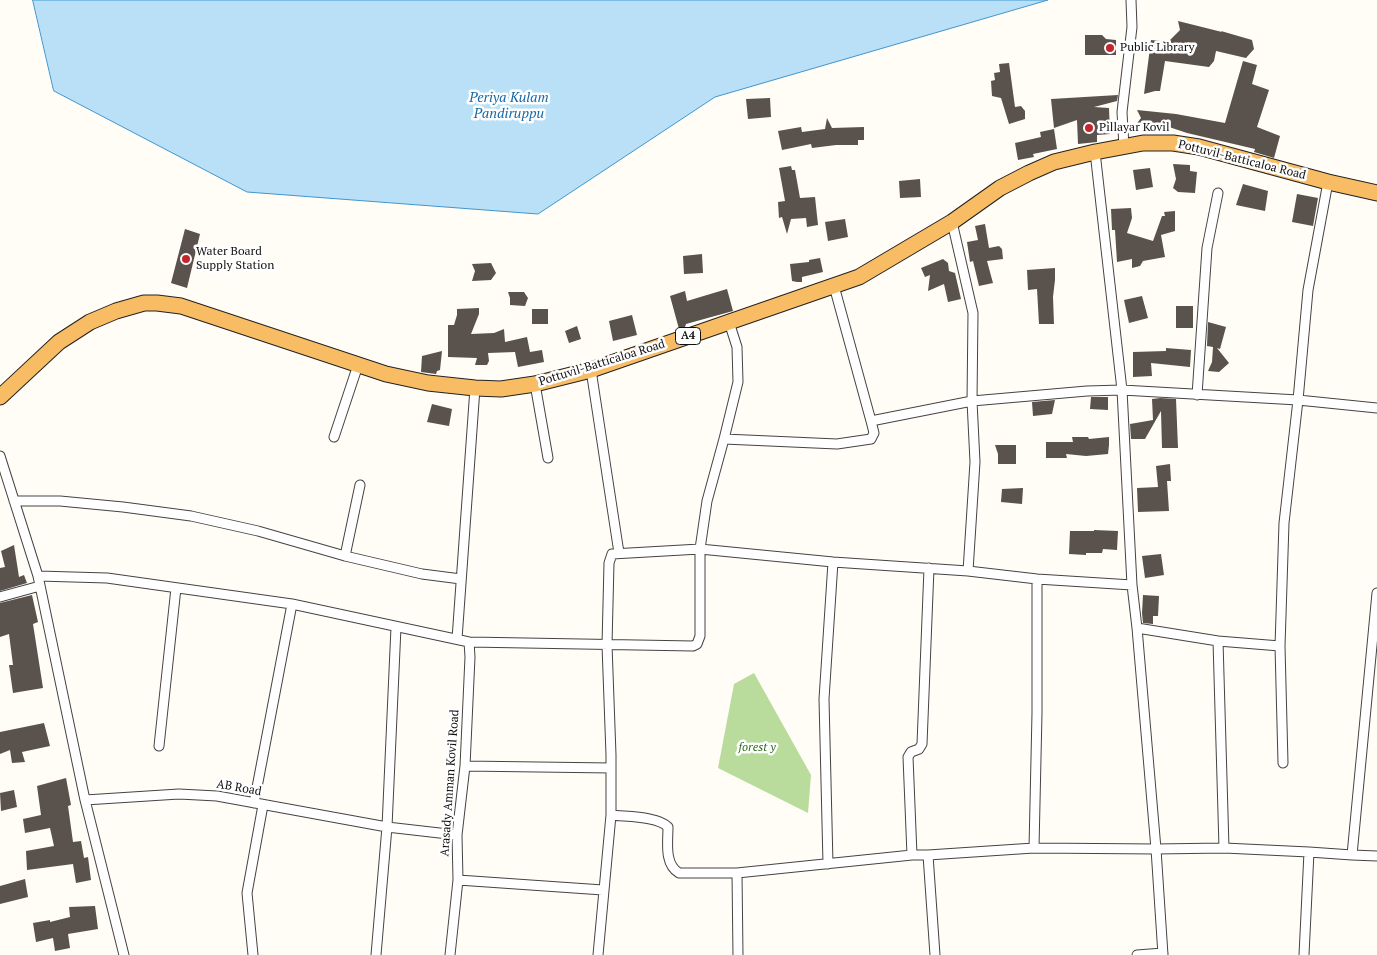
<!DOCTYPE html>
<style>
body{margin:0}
canvas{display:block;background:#fffdf5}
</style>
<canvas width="1377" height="955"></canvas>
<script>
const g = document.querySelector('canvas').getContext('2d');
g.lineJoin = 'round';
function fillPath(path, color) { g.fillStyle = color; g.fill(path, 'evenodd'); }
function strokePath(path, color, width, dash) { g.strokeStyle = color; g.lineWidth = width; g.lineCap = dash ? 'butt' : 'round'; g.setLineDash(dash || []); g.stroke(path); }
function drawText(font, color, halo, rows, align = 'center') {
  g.font = font + ' "PT Serif",serif'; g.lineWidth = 5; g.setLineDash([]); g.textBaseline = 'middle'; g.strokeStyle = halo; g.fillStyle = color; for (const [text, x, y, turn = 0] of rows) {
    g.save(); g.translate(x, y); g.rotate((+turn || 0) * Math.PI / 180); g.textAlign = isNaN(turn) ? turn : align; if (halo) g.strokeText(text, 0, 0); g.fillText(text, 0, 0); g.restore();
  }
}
const forest = new Path2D(`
 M754,673L811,775L808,813L718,768L734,684Z`);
const water = new Path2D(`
 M33,0H1048L715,97L538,214L247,192L54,91Z`);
const building = new Path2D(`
 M1178,21L1222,32L1221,31L1252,40L1254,49L1246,58L1216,51L1214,61L1209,67L1165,61L1160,91H1155L1144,94L1151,40L1161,41H1169L1180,30Z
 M1085,35H1102L1106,39L1116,40V55H1085Z
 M1243,61L1257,65L1252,84L1269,90L1257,127L1280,136L1274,158L1254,152L1255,149L1187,133L1166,126L1164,128L1135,126L1141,118L1137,110L1176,114L1225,123Z
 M1009,63L1015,107L1021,106L1025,111V119L1009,124L1001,98L992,96L991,81L995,80L994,73L1000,72L999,64Z
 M1118,95L1117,101L1094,107L1109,108L1110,134L1097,135V142L1078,144L1077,120L1054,128L1051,99Z
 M770,98L771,117L748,119L746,99Z
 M827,118L832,128L864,127V140H858V145H836L812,148L811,144L782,150L778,131L801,127L802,132L825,129Z
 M1054,129L1057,149L1033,154L1034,157L1018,160L1015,143L1041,137L1040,132Z
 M1173,164L1190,165V171L1197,172L1195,193L1178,192L1173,188L1176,179Z
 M791,166L792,170H795L800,198L815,197L818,225L807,227L806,218L791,219L787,234L782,217L779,218L778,202L785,201L779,168Z
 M1150,168L1153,187L1136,190L1133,170Z
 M920,179L921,197L900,198L899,181Z
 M1243,184L1268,191L1265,211L1236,205Z
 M1297,194L1318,198L1313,226L1292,222Z
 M1131,208L1132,218L1127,233L1153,241L1162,216H1165L1164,212L1175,211V231L1161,235L1165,257L1143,261L1140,266L1132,268V259L1117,262L1115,230H1112L1111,209Z
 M845,219L848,237L828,241L825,222Z
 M985,224L989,248L999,246L1002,249L1003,259L987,261L993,283L979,286L973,261L970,262L967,242L978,240L975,226Z
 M185,229L200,234L187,288L171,283Z
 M702,254L703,273L684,274L683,256Z
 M820,258L823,272L802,277V282H797L792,281L790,264L809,262V260Z
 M943,259L948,263L949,271L955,273L961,299L948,302L944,284L928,291L930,275L925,277L921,268Z
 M491,263L496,273L491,280L472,281L475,271L472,264Z
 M1055,268V280L1053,297L1054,324H1039L1037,289L1028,290L1027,270Z
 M727,289L733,311L686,324L685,327L679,329L670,296L685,291L687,301Z
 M508,292H524L528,298L525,306L510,305V298Z
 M1142,296L1148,318L1129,323L1124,300Z
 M1176,306H1193V328H1176Z
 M479,308V314L471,334L494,333L504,329L505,342L527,337L530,352L542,350L544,362L518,367L515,352L488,353L489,361L487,365H475L477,358L448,357V325H454L457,315V309Z
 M532,309H548V324H532Z
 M632,315L637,335L613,341L609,321Z
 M1208,322L1226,327L1220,349L1217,348L1229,363L1219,372L1208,371L1212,362L1213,347L1207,346Z
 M577,326L581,339L569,343L565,331Z
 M1166,348L1191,350L1190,367L1151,363L1152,376L1133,377V352L1166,351Z
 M442,351L440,370L437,371L436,374L421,372L422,356Z
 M1091,397H1108V410L1090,409Z
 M1160,398L1176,399L1178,448H1162L1161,411L1145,439H1131L1130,424L1153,420L1152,399Z
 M1055,400L1052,414L1033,416L1032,402Z
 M432,404L452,409L449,426L427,422Z
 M1072,437H1088L1089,439L1109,437V445L1108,454L1086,456L1066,454L1067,458H1046V442H1073Z
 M995,445H1016V464H998V454Z
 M1170,464L1171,481H1167L1169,511L1138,512L1137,488L1158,487L1156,466Z
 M1023,488L1022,504L1001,502L1002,489Z
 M1094,530L1118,531L1117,550L1103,549L1102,553H1086V555L1069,554L1070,531H1094Z
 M14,545L19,577L24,575L27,583L0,591V568L5,567L1,551Z
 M1161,554L1164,575L1145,578L1142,556Z
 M32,595L38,622L33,624L43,688L13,693L9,665H13L9,634L0,637V603Z
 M1143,595L1159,596L1158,616H1153V624L1143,623L1142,613Z
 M44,723L50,746L22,752L25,762L12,763L10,750L0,754V732Z
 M66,778L71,805L68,806L73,842L81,841L84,858L88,857L91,880L76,883L73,864L27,870L26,851L54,846L50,828L25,833L23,819L41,815L37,786Z
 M14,790L17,807L1,811L0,793Z
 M25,879L28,897L0,904V886Z
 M95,906L98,929L68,934L70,948L55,951L53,938L36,942L33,923L50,920V922L70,917L69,907Z`);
const minor = new Path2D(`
 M1124,147L1122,112L1132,27L1131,0
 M1095,152L1122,390L1132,585L1137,628
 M952,222L973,313L972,401L975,462L968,571
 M591,370L619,553
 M535,384L548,458
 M1197,395L1207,248L1218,193
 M871,421L972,401L1087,391L1122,390L1298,400L1377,408
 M334,437L358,365
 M724,439L837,444L871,439L874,433L871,421L834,286
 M0,456L38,576L85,800L124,955
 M14,501H60L123,507L191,516L258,531L345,556L422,574L461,579
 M345,556L360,485
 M38,576L107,578L292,604L469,642L693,646L697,644L700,636V549L707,501L724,439L738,382L737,347L729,322
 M1377,593L1352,855L1377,856
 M0,597L40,586
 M457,639L475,388
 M1218,641L1137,628L1156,849L1224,848L1218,641L1280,646L1284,523L1298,400L1308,290L1328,182
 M1280,646L1283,763
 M159,746L176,588
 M465,766L611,768
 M85,800L179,794L217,796L387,827L457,835
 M254,803L292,604
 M611,815C626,817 658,816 668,827C668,842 664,864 679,873H737L912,855H928L1034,848L1156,849L1163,955
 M1034,848L1037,713V579
 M1224,848L1309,852L1352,855
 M912,855L908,757L911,752L919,749L922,744L929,568
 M928,855L935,955
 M828,864L824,699L833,562
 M737,873L738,955
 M458,880L603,890
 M253,955L247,893L263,805
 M376,955L387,827L396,627
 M450,955L458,880L457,835L465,766L470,657L469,642
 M598,955L611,815V755L607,645L609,563L612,554L700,549L833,562L968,571L1037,579L1132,585
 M1137,955L1163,953
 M1304,955L1309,852`);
const trunk = new Path2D(`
 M0,397L59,342L90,322L116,311L144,303H157L181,306L386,374L428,383L475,388L501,389L535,384L591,370L859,277L952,222L1000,188L1029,173L1054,162L1095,152L1143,143H1173L1199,147L1328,182L1377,193`);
const markers = [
 [1110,48,5,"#c4262e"],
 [1089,128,5,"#c4262e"],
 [186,259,5,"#c4262e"]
];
const shields = [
 [688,336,25]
];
const shieldNames = [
 ["A4",688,336]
];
const poiNames = [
 ["Public Library",1120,48],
 ["Pillayar Kovil",1099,128],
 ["Water Board",196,252],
 ["Supply Station",196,266]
];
const streetNames = [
 ["Pottuvil-Batticaloa Road",1242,160,14],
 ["Pottuvil-Batticaloa Road",602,363,-17],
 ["Arasady Amman Kovil Road",450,783,-86],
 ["AB Road",239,788,10]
];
const parkNames = [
 ["forest y",757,748]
];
const waterNames = [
 ["Periya Kulam",509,98],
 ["Pandiruppu",509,114]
];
fillPath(forest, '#b9dc9c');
fillPath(water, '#b9e0f7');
strokePath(water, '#3f96cf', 1);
fillPath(building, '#5a524d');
strokePath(minor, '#444', 11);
strokePath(trunk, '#222', 17);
strokePath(minor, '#fff', 9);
strokePath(trunk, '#f7bc64', 15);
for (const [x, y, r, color] of markers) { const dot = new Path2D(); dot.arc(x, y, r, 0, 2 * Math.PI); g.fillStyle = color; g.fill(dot); strokePath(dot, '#fff', 2); }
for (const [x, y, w] of shields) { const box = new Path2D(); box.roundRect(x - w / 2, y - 8.5, w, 17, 4); g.fillStyle = '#fff'; g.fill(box); strokePath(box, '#111', 1); }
drawText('bold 11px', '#111', null, shieldNames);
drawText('12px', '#111', '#fff', poiNames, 'left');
drawText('12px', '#111', '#fff', streetNames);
drawText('italic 12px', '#2f6b1f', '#fff', parkNames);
drawText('italic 14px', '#1768a6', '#fff', waterNames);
</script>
